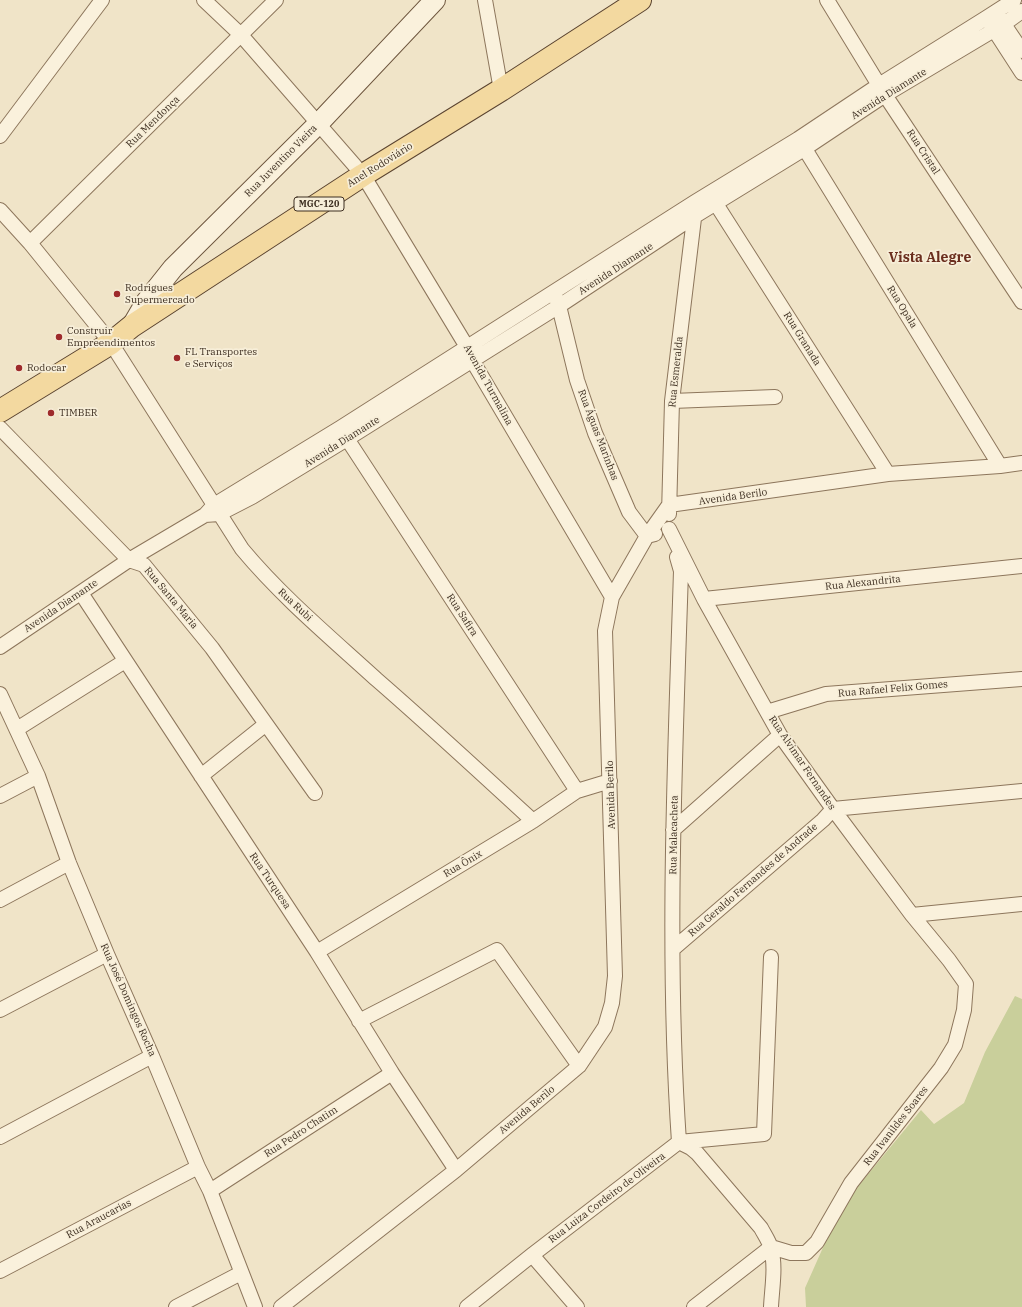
<!DOCTYPE html>
<meta charset="utf-8">
<style>
body{margin:0}
canvas{display:block;background:#f0e4c8}
</style>
<canvas width="1022" height="1307"></canvas>
<script>
const g = document.querySelector('canvas').getContext('2d');
g.lineJoin = 'round';
function fillPath(path, color) { g.fillStyle = color; g.fill(path, 'evenodd'); }
function strokePath(path, color, width, dash) { g.strokeStyle = color; g.lineWidth = width; g.lineCap = dash ? 'butt' : 'round'; g.setLineDash(dash || []); g.stroke(path); }
function drawText(font, color, halo, rows, align = 'center') {
  g.font = font + ' "IBM Plex Serif",serif'; g.lineWidth = 3.5; g.setLineDash([]); g.textBaseline = 'middle'; g.strokeStyle = halo; g.fillStyle = color; for (const [text, x, y, turn = 0] of rows) {
    g.save(); g.translate(x, y); g.rotate((+turn || 0) * Math.PI / 180); g.textAlign = isNaN(turn) ? turn : align; if (halo) g.strokeText(text, 0, 0); g.fillText(text, 0, 0); g.restore();
  }
}
const green = new Path2D(`
 M1015,996L1022,999V1307H806L805,1288L841,1207L921,1110L934,1124L964,1103L985,1052Z`);
const street = new Path2D(`
 M204,0L241,35L363,175L467,347L472,360L612,597
 M485,0L501,90
 M827,0L885,95L1022,302
 M999,17L1022,51
 M989,22L1022,73
 M0,136L102,0
 M800,141L1000,466
 M711,196L888,474
 M0,210L30,243L111,343L242,549C282,597 330,637 376,679C429,725 481,773 533,821
 M30,243L276,0
 M556,298L559,306L577,380L595,433L629,512L647,536L655,534
 M672,401L775,397
 M0,428L129,560L144,565L212,648L315,793
 M342,431L577,791
 M669,514L672,401L695,210
 M205,515L219,514L252,497L347,439L559,306L695,216L804,149L885,95L1004,24L1022,11
 M669,529L704,599L780,735L833,809L912,915L949,960L966,984L964,1010L955,1045L941,1068L851,1183L817,1242L806,1253H791L771,1247L694,1307
 M677,557L681,571C675,761 666,952 679,1142
 M81,593L317,952L392,1073L456,1170
 M704,599L1022,566
 M0,647L129,560L205,515L214,505L340,428L695,202L798,139L879,85L986,18L1014,0
 M0,694L38,776L69,863L107,954L152,1056L198,1167L210,1191L255,1307
 M767,712L826,694L1022,679
 M17,729L125,661
 M201,776L266,724
 M0,796L38,776
 M673,830L780,735
 M0,900L69,863
 M912,915L1022,904
 M673,949L823,820L833,809L1022,791
 M317,952L533,821L577,791L610,781
 M0,1010L107,954
 M359,1021L497,950L579,1066
 M0,1137L152,1056
 M679,1142L691,1148L697,1153L761,1228C764,1234 769,1241 771,1248C776,1267 772,1287 771,1307
 M210,1191L392,1073
 M532,1255L577,1307
 M0,1271L198,1167
 M176,1307L241,1273
 M281,1307L456,1170L579,1066L605,1027L612,1003L615,976L605,631L612,597L647,536L669,505L888,474L1000,466L1022,463
 M467,1307L532,1255L679,1142L764,1134L771,957`);
const secondary = new Path2D(`
 M132,326L146,302L173,268L319,123L435,0`);
const primary = new Path2D(`
 M0,411L111,343L132,326L363,175L501,90L640,0`);
const markers = [
 [117,294,4,"#9e2a2b"],
 [59,337,4,"#9e2a2b"],
 [177,358,4,"#9e2a2b"],
 [19,368,4,"#9e2a2b"],
 [51,413,4,"#9e2a2b"]
];
const shields = [
 [319,204,50]
];
const shieldNames = [
 ["MGC-120",319,204]
];
const streetNames = [
 ["Avenida Diamante",889,94,-32],
 ["Rua Mendonça",153,122,-44],
 ["Rua Cristal",923,152,57],
 ["Rua Juventino Vieira",281,161,-45],
 ["Anel Rodoviário",380,165,-32],
 ["Avenida Diamante",616,269,-33],
 ["Rua Opala",902,307,58],
 ["Rua Granada",802,339,58],
 ["Rua Esmeralda",676,372,-84],
 ["Avenida Turmalina",488,385,61],
 ["Rua Águas Marinhas",598,435,69],
 ["Avenida Diamante",342,442,-32],
 ["Avenida Berilo",733,497,-8],
 ["Rua Alexandrita",863,583,-6],
 ["Rua Santa Maria",171,598,50],
 ["Rua Rubi",295,605,43],
 ["Avenida Diamante",61,606,-34],
 ["Rua Safira",462,615,57],
 ["Rua Rafael Felix Gomes",893,689,-5],
 ["Rua Alvimar Fernandes",802,763,56],
 ["Avenida Berilo",611,795,-92],
 ["Rua Malacacheta",674,835,-89],
 ["Rua Ônix",463,864,-31],
 ["Rua Geraldo Fernandes de Andrade",753,880,-41],
 ["Rua Turquesa",270,881,56],
 ["Rua José Domingos Rocha",128,1000,66],
 ["Avenida Berilo",527,1110,-40],
 ["Rua Ivanildes Soares",896,1126,-52],
 ["Rua Pedro Chatim",301,1132,-33],
 ["Rua Luiza Cordeiro de Oliveira",607,1198,-37],
 ["Rua Araucarias",99,1219,-28]
];
const poiNames = [
 ["Rodrigues",125,288],
 ["Supermercado",125,300],
 ["Construir",67,331],
 ["Empreendimentos",67,343],
 ["FL Transportes",185,352],
 ["e Serviços",185,364],
 ["Rodocar",27,368],
 ["TIMBER",59,413]
];
const districtNames = [
 ["Vista Alegre",930,258]
];
fillPath(green, '#c9cf9b');
strokePath(street, '#8d765c', 16);
strokePath(secondary, '#6f573f', 22);
strokePath(primary, '#5b4430', 24);
strokePath(street, '#faf1dc', 14);
strokePath(secondary, '#faf1dc', 20);
strokePath(primary, '#f3d9a0', 22);
for (const [x, y, r, color] of markers) { const dot = new Path2D(); dot.arc(x, y, r, 0, 2 * Math.PI); g.fillStyle = color; g.fill(dot); strokePath(dot, '#f7eed8', 1.5); }
for (const [x, y, w] of shields) { const box = new Path2D(); box.roundRect(x - w / 2, y - 7, w, 14, 3); g.fillStyle = '#f7eed8'; g.fill(box); strokePath(box, '#3d2e20', 1); }
drawText('bold 9px', '#3d2e20', null, shieldNames);
drawText('10px', '#3d2e20', '#f7eed8', streetNames);
drawText('10px', '#3d2e20', '#f7eed8', poiNames, 'left');
drawText('bold 14px', '#6b2e1e', '#f7eed8', districtNames);
</script>
